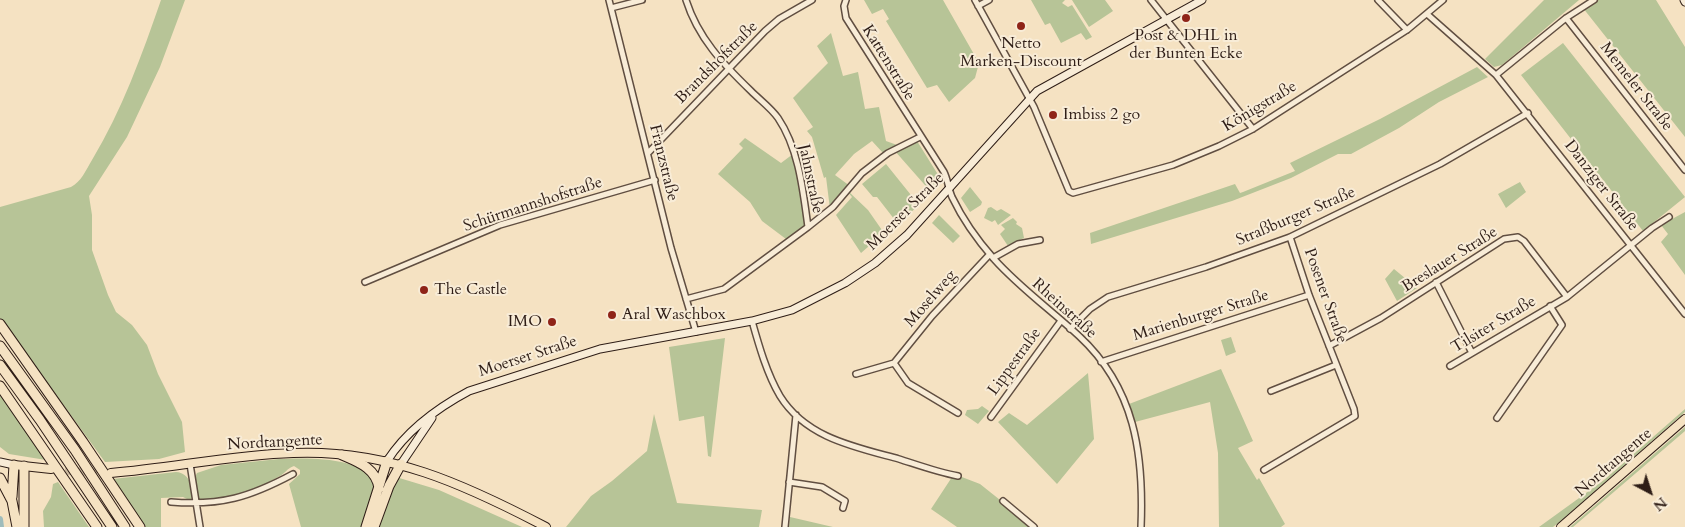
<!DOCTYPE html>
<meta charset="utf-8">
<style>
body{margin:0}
#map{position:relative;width:1685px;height:527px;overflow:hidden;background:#f5e2c2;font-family:Cardo,serif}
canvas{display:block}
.north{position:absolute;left:1625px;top:467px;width:50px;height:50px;-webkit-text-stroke:4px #f8ecd7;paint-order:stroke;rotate:140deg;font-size:14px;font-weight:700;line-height:20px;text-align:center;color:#2e1d16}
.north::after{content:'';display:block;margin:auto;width:18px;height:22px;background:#2e1d16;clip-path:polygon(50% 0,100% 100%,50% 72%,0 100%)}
</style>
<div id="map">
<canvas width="1685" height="527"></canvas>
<div class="north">N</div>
</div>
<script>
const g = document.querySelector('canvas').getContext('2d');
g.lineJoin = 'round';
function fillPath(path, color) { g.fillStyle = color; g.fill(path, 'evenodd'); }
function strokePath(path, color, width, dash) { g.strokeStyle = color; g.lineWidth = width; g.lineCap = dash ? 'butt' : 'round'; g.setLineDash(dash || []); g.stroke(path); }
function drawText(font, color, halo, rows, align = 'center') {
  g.font = font + ' Cardo,serif'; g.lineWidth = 4; g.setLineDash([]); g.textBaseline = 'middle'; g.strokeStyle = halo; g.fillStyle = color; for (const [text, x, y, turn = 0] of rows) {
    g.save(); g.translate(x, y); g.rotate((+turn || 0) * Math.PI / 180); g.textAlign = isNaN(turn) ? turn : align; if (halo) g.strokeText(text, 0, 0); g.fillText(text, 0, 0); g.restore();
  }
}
const green = new Path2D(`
 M161,0H185L160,67L127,137L89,196L92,215V250L108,295L116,312L132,325L147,345L158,374L182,422L185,452L159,459L105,462L0,318V207L71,187C81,182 86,170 92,160C122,110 142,55 161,0Z
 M864,0H943L979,63L975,78L949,102L937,85L927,88L886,21L889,19L883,9L872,14Z
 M1031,0H1065L1062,3L1068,7L1072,5L1092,37L1086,40L1081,33L1061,43L1050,23L1045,25Z
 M1072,0H1105L1113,11L1089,27Z
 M1544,0H1579L1502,65L1494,67L1485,59Z
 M1595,0H1656L1685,47V137L1583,8Z
 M831,33L843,76L858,72L865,109L879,107L886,141L897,145L883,153L872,141L854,154L835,175L850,186L847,190L868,210L884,233L861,253L836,215L852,197L847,191L830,209L826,177L824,178L812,137L807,131L813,127L793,98L828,63L817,46Z
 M1563,43L1685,197L1643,231L1521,75Z
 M1477,67L1488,77L1439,102L1399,128L1351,154H1338L1291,178L1232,201L1091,244L1090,233L1235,184L1240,193L1243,192L1295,171L1290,163L1380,119Z
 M745,138L781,163L793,154L807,224L786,239L762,221L750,202L718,174L743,148L739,144Z
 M917,141L942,181L931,192L894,150Z
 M886,164L919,205L898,224L877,197H873L862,184Z
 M1520,182L1526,192L1506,208L1498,194Z
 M970,187L982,202L981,205L970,212L961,198Z
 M991,207L997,211L1001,209L1011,215L998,225L995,220L992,222L984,218L988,208Z
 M1685,212V275L1661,242L1668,234L1661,225Z
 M939,215L960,236L953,243L932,223Z
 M1013,218L1017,222L1016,224L1022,228L1024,238L1008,246L1000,234L1005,229L1001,225Z
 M1394,269L1417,288L1397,301L1385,279Z
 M1231,337L1236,352L1226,356L1221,340Z
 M725,338L711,457L708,456L704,416L679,421L669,347Z
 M1221,369L1253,441L1238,448L1257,480L1259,478L1285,524L1281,527H1219L1218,453L1210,402L1135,422L1129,404Z
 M1088,373L1094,439L1057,484L998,422L1009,413L1027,425Z
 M0,394L46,460L9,454L0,447Z
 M982,406L989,411L978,424L965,415L967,410L978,409Z
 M1685,409V412L1562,520L1553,527H1539L1604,480Z
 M654,414L677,503L762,510L759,527H566L591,496L612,481L647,451Z
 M1685,427V431L1573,527H1570Z
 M279,459C302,458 369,455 374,486C376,498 366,516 362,527H301L289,484L300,474V470L294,466C287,468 285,474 278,477C257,489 222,507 198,499L195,477L197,473L221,465Z
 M176,472C190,473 195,489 191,501L183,497L161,498V527H143L113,479Z
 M954,474L980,484L1034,527H957L931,509Z
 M396,477L439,490L522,527H377Z
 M58,482L89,527H44L43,511L51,497L53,484Z
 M790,517L833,527H789Z`);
const canal = new Path2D(`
 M0,519L1,527`);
const primaryTunnel = new Path2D(`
 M53,470L107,473`);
const street = new Path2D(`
 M609,0L671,248L696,332
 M686,0C698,38 723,64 751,91C760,100 771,108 778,118C799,149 803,191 808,227L724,289L686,299
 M846,0L844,6L846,18L944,172C948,180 948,188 952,197C962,218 979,242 994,259C1020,288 1051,310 1079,336C1135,388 1144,454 1141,527
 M975,0L1034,107L1069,191L1073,193L1173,165L1219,146L1253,129L1407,30L1443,0
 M1151,0L1253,129
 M1378,0L1407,30
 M978,6L989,0
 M611,8L642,0
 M1427,14L1496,75L1685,314
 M1566,18L1685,170
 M1496,75L1566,18L1594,0
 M649,152L765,31L779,19L812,0
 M808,227L833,207L862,173L888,153L920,137
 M993,258L1018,244L1040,240
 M365,282L500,225L655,180
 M1436,282L1472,353
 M752,321C759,346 767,374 780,396C806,438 855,447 899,459C918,465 937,472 958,476
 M1070,329L1090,309L1108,297L1206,267L1290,237L1440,164L1528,113
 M1329,346L1381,318L1504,239L1518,237L1524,241L1567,297
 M1101,362L1309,295
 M894,363L908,383L958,413
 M1450,366L1567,297L1652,228L1669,217
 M856,374L894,363L932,316L990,254
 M1271,391L1336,365
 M991,417L1060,322
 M1497,418L1562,325L1550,306
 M190,464L200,527
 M1264,470L1355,416L1354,409L1309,295L1290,237
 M789,482L822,487L845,501L843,508
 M1003,501L1034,527
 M171,502C221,506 250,497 293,474
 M785,527L796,415`);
const secondary = new Path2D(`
 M1684,0L1685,2
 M387,461C407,430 437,408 469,391L600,349L752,321L792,310L845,283L875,263L907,235L1037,91L1202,0
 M0,462L14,465
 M401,464L432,418`);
const primary = new Path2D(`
 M14,465L51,469
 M111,473C172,468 232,455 293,453C388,449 464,484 546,527
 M1561,527L1685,419`);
const highway = new Path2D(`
 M0,324L83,442L140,527
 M0,346L75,450L125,527
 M0,365L40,420L112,527
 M0,386L97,527
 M342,455C358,462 376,468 379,488
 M24,466V527
 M0,478L12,501L17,527
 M12,497L14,465
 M366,527L387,461
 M374,527L389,486L401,464`);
const markers = [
 [1186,18,5,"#8f2418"],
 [1021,26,5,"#8f2418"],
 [1053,115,5,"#8f2418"],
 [424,290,5,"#8f2418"],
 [612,315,5,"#8f2418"],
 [552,322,5,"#8f2418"]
];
const poiNames = [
 ["Post & DHL in",1186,36,"center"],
 ["der Bunten Ecke",1186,54,"center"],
 ["Netto",1021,44,"center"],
 ["Marken-Discount",1021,62,"center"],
 ["Imbiss 2 go",1063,115],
 ["The Castle",434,290],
 ["Aral Waschbox",622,315],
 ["IMO",542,322,"right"]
];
const streetNames = [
 ["Brandshofstraße",717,63,-45],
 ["Kattenstraße",888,63,58],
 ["Memeler Straße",1636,87,52],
 ["Königstraße",1260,107,-31],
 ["Franzstraße",663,163,76],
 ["Jahnstraße",810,179,78],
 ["Danziger Straße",1601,186,52],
 ["Schürmannshofstraße",533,205,-18],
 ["Moerser Straße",906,212,-45],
 ["Straßburger Straße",1296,217,-23],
 ["Breslauer Straße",1450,260,-32],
 ["Posener Straße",1325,296,70],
 ["Moselweg",931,299,-49],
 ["Rheinstraße",1064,309,42],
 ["Marienburger Straße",1201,316,-17],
 ["Tilsiter Straße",1494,325,-31],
 ["Moerser Straße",528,357,-18],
 ["Lippestraße",1015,362,-54],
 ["Nordtangente",275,443,-3],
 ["Nordtangente",1614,463,-41]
];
fillPath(green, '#b7c497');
strokePath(canal, '#9fbcbb', 6);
strokePath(primaryTunnel, '#cdbba0', 8, [8, 4]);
strokePath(street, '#604e41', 8);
strokePath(secondary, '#2e1d16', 9);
strokePath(primary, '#2e1d16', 10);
strokePath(highway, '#2e1d16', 11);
strokePath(street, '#f8ecd7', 5);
strokePath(secondary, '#f8ecd7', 7);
strokePath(primary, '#f5e2c2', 8);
strokePath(highway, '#f5e2c2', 9);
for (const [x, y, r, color] of markers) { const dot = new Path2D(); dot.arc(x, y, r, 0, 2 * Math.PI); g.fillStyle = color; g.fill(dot); strokePath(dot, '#f8ecd7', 2); }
drawText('16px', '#2e1d16', '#f8ecd7', poiNames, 'left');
drawText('16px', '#2e1d16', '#f8ecd7', streetNames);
</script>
